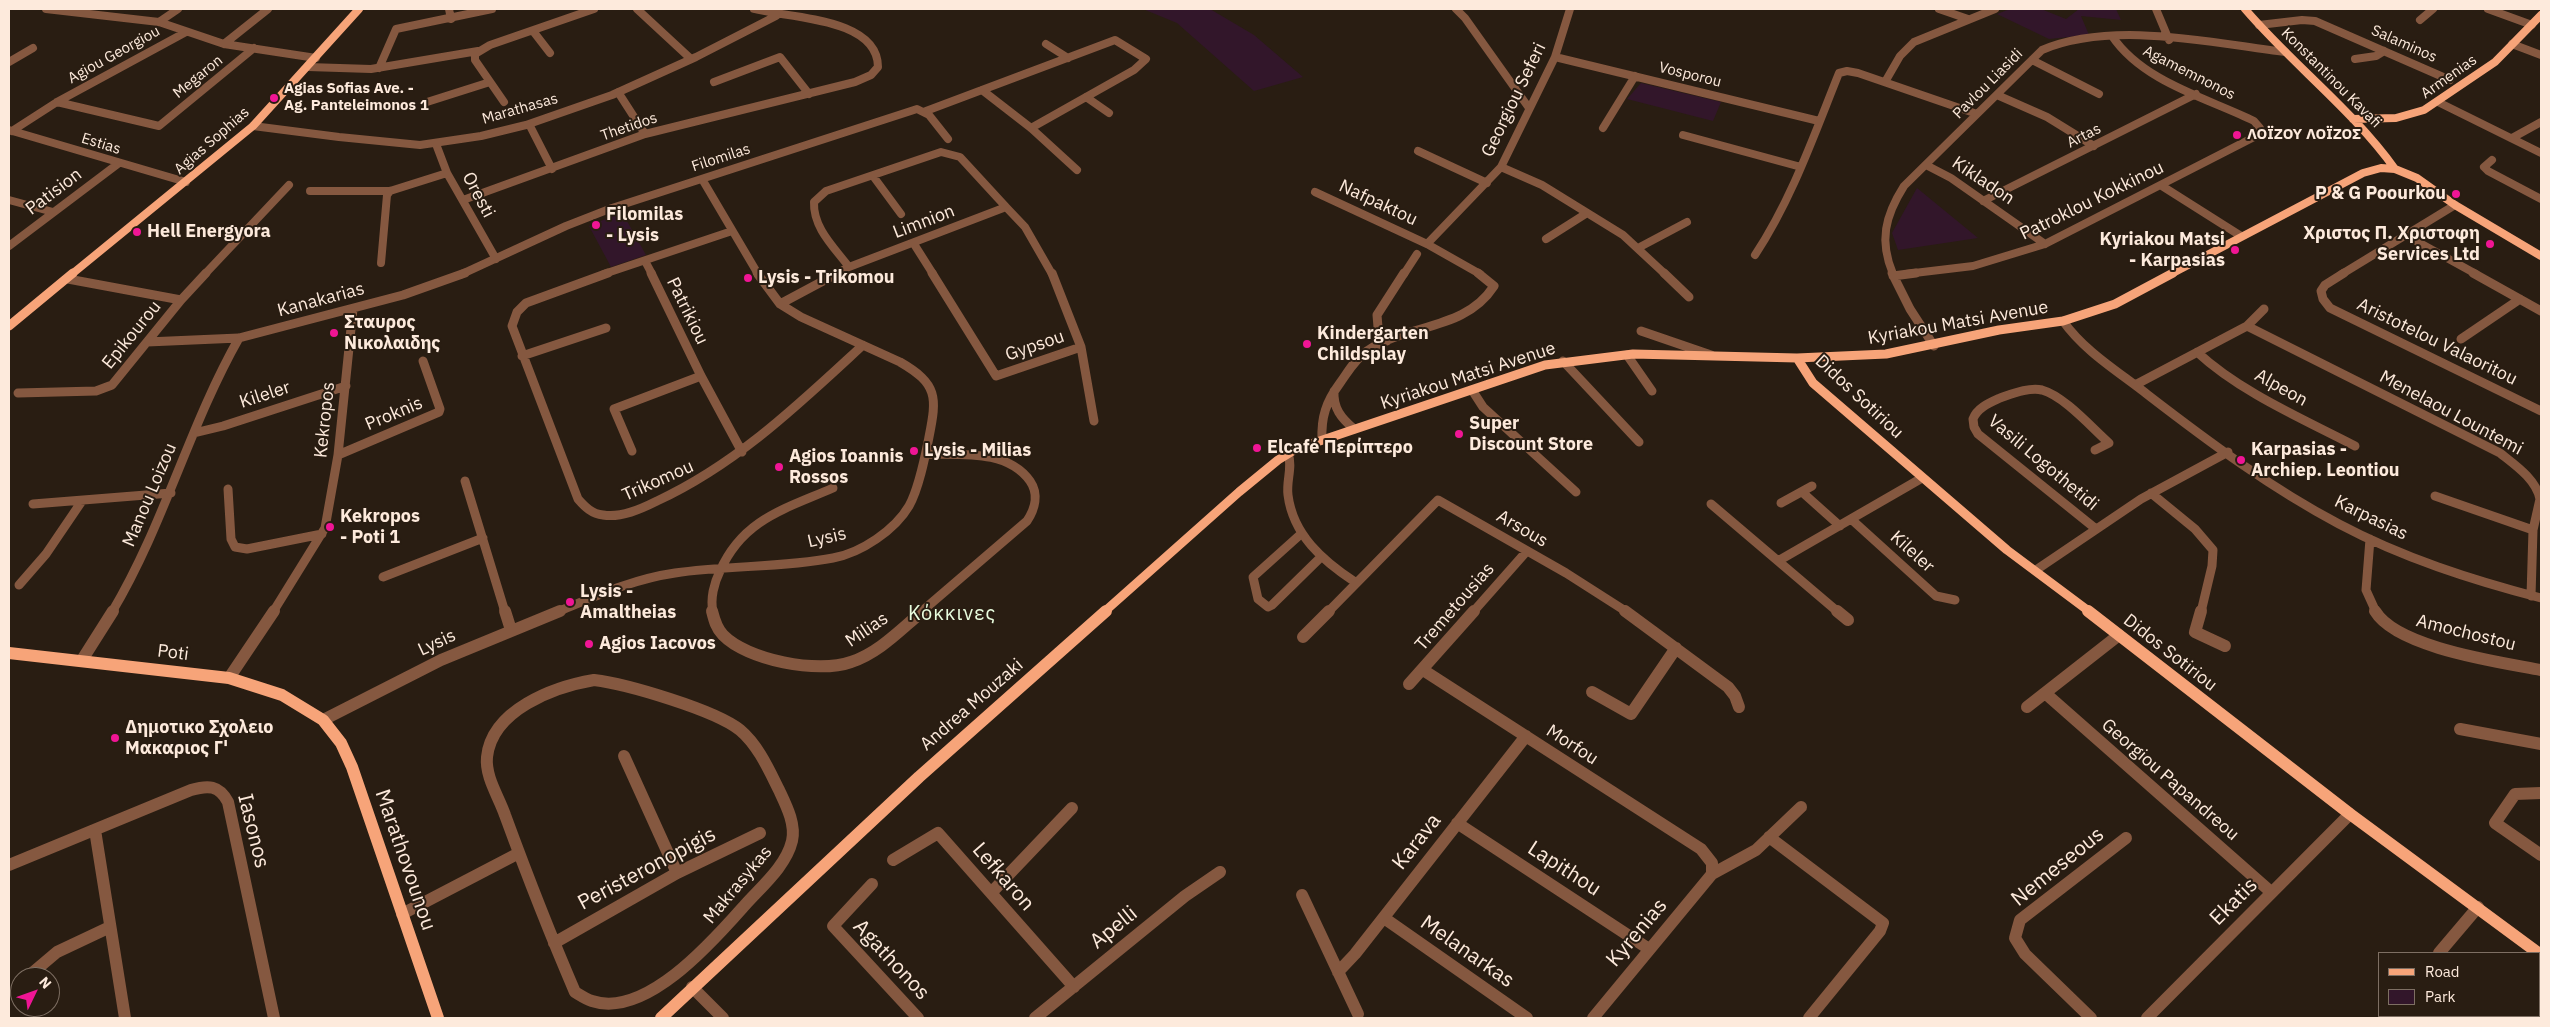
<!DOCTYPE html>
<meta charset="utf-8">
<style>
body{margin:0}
#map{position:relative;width:2550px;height:1027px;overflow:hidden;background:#291d12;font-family:"IBM Plex Sans",sans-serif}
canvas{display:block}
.frame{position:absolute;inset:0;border:10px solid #fdeadc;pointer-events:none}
.legend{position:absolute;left:2378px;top:952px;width:162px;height:65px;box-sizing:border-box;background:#291d12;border:1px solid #7e6f63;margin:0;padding:6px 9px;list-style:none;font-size:15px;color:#fdeadc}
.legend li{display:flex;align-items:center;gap:10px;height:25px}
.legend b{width:25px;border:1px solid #7e6f63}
.north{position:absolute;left:10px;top:967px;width:50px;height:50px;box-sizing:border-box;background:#291d12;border:1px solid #7e6f63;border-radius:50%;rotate:48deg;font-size:14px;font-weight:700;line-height:20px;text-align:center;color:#fdeadc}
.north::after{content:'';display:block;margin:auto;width:18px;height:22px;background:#f01595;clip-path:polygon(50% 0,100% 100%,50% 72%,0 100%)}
</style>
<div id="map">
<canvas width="2550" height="1027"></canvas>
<div class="frame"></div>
<ul class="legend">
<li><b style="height:6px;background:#f7a479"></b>Road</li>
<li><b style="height:14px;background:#32162a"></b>Park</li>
</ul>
<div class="north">N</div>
</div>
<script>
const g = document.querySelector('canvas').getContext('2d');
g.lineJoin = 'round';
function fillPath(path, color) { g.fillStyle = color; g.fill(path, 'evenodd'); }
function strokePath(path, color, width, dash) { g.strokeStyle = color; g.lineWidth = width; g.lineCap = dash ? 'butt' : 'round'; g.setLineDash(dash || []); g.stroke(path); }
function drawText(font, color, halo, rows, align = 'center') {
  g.font = font + ' "IBM Plex Sans",sans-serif'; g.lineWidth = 4; g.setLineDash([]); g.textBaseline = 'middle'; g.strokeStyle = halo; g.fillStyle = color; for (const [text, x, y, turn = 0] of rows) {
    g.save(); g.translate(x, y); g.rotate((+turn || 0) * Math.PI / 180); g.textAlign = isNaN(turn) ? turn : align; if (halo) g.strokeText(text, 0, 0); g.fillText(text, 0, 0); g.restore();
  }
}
const green = new Path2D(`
 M1143,9H1210L1254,35L1303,77L1254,91L1177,23Z
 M2010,9H2041L2066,19L2079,9H2116L2121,20L2081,16L2089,35L2049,39L1997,14Z
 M1641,83L1721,102L1713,121L1627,99Z
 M1917,188L1978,238L1898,250L1892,233Z
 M622,212L646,255L611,267L589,226Z`);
const streetFar2 = new Path2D(`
 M46,9L159,22L224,44L316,58
 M449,9L451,19
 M637,9L691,59
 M1456,9L1465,18L1529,108
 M1939,9L1968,19
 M2156,9L2169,40
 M2488,9L2532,25
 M2420,20L2433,9
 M159,22L178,9
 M2259,25L2302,20L2315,21L2450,80
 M533,31L550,53
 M224,44L268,9
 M1046,44L1068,58
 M2512,44L2541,55
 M1555,57L1819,121
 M2355,59L2376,56L2384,51
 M2032,60L2099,94
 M9,62L33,48
 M308,67L371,69L478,51
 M379,68L396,29L492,9
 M714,82L780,57L809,94
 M1885,82L1900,56L1914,42L1995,9
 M982,90L1031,128L1077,170
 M618,92L645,134
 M1997,95L2047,117L2094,146
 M1086,97L1109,113
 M57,102L159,126L254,48
 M427,102L490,82
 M504,102L475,60V54L490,45L594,9
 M2438,102L2541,153
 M926,111L1115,40L1146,59L1134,70L1031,128
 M529,124L552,169
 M253,126L339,137L420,145L481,136L526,125L612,95L696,57L776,16
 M1603,128L1635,76
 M9,130L186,182
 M12,131L57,102L186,32
 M1683,135L1801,167
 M2512,138L2541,122
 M436,144L447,173L496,259
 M1418,151L1487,183
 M941,152L960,157L1006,207L849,267C834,247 813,228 814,202L826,191Z
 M2492,160L2484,167L2488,171L2541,199
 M1926,165L1951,178L2045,244
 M1501,167L1542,185L1623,235L1665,274
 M873,176L901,214
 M702,179L758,274
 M2162,186L2241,236
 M310,191H390L447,173
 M1315,192L1427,244L1480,274
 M9,200L53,212
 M463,200L645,134L855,82L871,75L878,67C878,17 787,18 754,9
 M1983,201L2196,94
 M1006,207L1025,227L1052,274
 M2407,236L2476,274
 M1546,239L1587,213
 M914,244L933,274
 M1427,244L1501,167L1555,57L1570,9
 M9,246L119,163
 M1638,248L1687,222
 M1755,255C1792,199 1814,135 1839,73L1847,71L1858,73L1977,114
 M645,261L652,274
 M381,263L387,195L390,191
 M205,274L289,185
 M462,274L566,226L612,208L917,109L929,115L948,139
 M604,274L732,231
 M835,274L849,267
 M1404,274L1417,254
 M1893,274C1879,241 1885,216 1904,186L2042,50C2113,20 2211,43 2285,52
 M1906,274L1973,266L2045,244L2260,134V128L2254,121C2207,98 2143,82 2112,36
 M2342,274L2455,205`);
const streetFar1 = new Path2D(`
 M608,273L526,303L517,312L512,326L578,499C585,507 592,514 603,515C621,518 641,509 657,501C737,464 799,404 863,345
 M651,273L701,376L742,452
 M932,273L996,376L1081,347
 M1052,273L1081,347L1094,421
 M1664,273L1689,297
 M1892,273L1910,309L1934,346
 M2344,273L2325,285L2321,291L2323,299L2330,308L2541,411
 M2473,273L2541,311
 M1893,276L1916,273
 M68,279L181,300
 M780,304L838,273
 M2063,321C2085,352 2119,372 2148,395C2209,442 2271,488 2339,524C2403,558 2472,580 2541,598
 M2247,326L2264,309
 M1641,331L1711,355
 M2461,339L2520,299
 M1387,341L1378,327L1377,315L1404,273
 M147,342L239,338L403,295L465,273
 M2197,352C2240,392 2303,419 2355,446
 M1627,355L1652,391
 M522,356L606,328
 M1563,361L1639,442
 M2135,385L2247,326L2500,453C2515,465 2536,479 2540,499L2533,530L2531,596
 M1472,390L1483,407L1576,492
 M1334,391C1333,408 1341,418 1354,429
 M18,393L96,391L112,385L181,300L206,273
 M194,433L223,426L346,386
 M1322,440C1321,417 1326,402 1340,383C1348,372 1355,359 1367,351C1408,323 1465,331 1494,286L1478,273
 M2095,450L2109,443C2092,428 2064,396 2042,390C2029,387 2012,394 2000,398C1989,403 1977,408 1973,419L1974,427L1978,434L2096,529
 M632,451L614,409L701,376
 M1288,453C1293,468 1286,480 1288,495C1293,535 1323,561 1355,582
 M338,455L439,412L440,409L423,361
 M465,481L505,612
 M228,489L231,539L235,547L247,549L322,534
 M1802,492L1840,526
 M2151,493L2195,529L2213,550L2212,566L2201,612
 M2435,496L2533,530
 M1781,503L1812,486
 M33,504L171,493
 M1711,504L1838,612
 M1851,519L1936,596L1955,600
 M1302,533L1253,577L1258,599L1268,607L1272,605L1320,558
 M2370,539L2366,590L2376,612
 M1778,561L1922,478
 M2036,570L2141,499L2228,452
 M383,577L483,538
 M19,585L46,554L82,501
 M112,612C164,525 189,426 239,338
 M273,612L325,528L338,455L353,309
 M557,612C596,596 633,579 675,573C727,565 782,568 833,558C861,553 895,530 909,506C919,488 925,457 929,437C937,397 938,384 900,362L801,317L780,304L757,273
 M713,612C710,599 714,583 720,571C743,519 785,509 833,488
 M921,612L1027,521C1035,509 1039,494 1030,481C1007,449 961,455 926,454
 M1328,612L1438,500L1566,573L1627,612
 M1473,612L1526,552`);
const street = new Path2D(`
 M505,611L511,630
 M712,611C714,619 716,628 723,635C747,660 818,674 851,662C879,653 901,629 923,611
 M1625,611L1728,687L1735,696L1739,707
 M1837,611L1848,620
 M2201,611L2195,632L2225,646
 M2375,611C2397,648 2500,662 2541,670
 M1303,637L1329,611
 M82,660L113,611
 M1423,670L1701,849L1712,863V874L1593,1018
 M229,678L274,611
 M594,680C627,684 715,710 740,730C758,745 769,770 779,790C786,805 796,824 792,841C786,866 762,886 745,905C714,940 646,1019 592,1001C586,999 580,995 575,992C550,934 527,875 505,815C499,797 485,777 487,757C492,710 553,687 594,680Z
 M1409,684L1474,611
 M1592,692L1631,714L1676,648
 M2045,693L2271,892
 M2027,707L2119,635
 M323,720L441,660L560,611
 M2460,729L2541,744
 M624,756L677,873
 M2541,793L2515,794L2495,823L2541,855
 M1457,823L1649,949
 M95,830L125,1018
 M1769,837L1883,923L1880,931L1809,1018
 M893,860L938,833L1074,987
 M9,865L191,790C208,785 219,785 228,802L274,1018
 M1712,874L1756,850L1801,807
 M872,884L833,926L918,1018
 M991,893L1072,808
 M1302,895L1358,1014
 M402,914L519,853
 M1384,918L1527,1018
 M554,943L677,873L760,833
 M2439,953L2478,907
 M1338,972L1355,954L1526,736
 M31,974L57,952L110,927
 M692,987L723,1018
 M2460,1016L2463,1018
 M1035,1018L1185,896L1220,872
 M2091,1018L2025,954L2015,938L2020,920L2126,838
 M2147,1018L2350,814
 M2386,1018L2388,1016`);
const secondaryFar2 = new Path2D(`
 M2245,9C2293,65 2352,109 2395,169
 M2353,119L2396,118L2424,110L2495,62L2541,15
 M72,274L253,126L359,9
 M2171,274L2363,173L2381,168L2395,169L2417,178L2455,205L2541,256`);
const secondaryFar1 = new Path2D(`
 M9,326L73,273
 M1797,358L1813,383L2007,550L2090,612
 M1104,612L1239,492L1278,460L1296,449L1545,365L1633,354L1797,358L1886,354L1999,330L2063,321L2115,304L2173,273`);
const secondary = new Path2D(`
 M2088,611L2350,814L2541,955
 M9,653L229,678L282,695L323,720L341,743L352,767L438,1018
 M661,1018L919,777L1106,611`);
const markers = [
 [274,98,5,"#f01595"],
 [2237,135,5,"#f01595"],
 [2456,194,5,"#f01595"],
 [596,225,5,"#f01595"],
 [137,232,5,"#f01595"],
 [2490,244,5,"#f01595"],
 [2235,250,5,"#f01595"],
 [748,278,5,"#f01595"],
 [334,333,5,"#f01595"],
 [1307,344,5,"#f01595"],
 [1459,434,5,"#f01595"],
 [1257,448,5,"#f01595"],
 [914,451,5,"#f01595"],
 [2241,460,5,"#f01595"],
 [779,467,5,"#f01595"],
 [330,527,5,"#f01595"],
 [570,602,5,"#f01595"],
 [589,644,5,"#f01595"],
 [115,738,5,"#f01595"]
];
const farStreetnames = [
 ["Salaminos",2404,44,24],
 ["Agiou Georgiou",114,55,-29],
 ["Agamemnonos",2189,73,27],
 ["Vosporou",1690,75,14],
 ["Megaron",198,77,-39],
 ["Armenias",2449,77,-35],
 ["Konstantinou Kavafi",2331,78,45],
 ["Pavlou Liasidi",1988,84,-45],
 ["Marathasas",520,109,-16],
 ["Thetidos",629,127,-19],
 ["Artas",2084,136,-27],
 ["Agias Sophias",212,141,-41],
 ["Estias",101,144,17],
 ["Filomilas",721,158,-18]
];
const farPoinames = [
 ["Agias Sofias Ave. -",284,89],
 ["Ag. Panteleimonos 1",284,106],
 ["ΛΟΪΖΟΥ ΛΟΪΖΟΣ",2247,135]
];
const streetNames = [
 ["Georgiou Seferi",1514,100,-64],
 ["Kikladon",1983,181,34],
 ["Patision",54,192,-37],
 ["Oresti",478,195,62],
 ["Patroklou Kokkinou",2092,201,-26],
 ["Nafpaktou",1378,203,25],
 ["Limnion",924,222,-21],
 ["Kanakarias",321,300,-15],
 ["Patrikiou",687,311,64],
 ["Kyriakou Matsi Avenue",1958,323,-10],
 ["Epikourou",132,335,-51],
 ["Aristotelou Valaoritou",2437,342,26],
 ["Gypsou",1035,346,-19],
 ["Kyriakou Matsi Avenue",1468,376,-18],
 ["Alpeon",2281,388,29],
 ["Kileler",265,395,-18],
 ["Didos Sotiriou",1859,397,43],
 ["Menelaou Lountemi",2451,413,28],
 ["Proknis",394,414,-23],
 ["Kekropos",325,420,-84],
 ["Vasili Logothetidi",2043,463,40],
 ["Trikomou",658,481,-24],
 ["Manou Loizou",150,495,-67],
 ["Karpasias",2371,518,26],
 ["Arsous",1522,529,30],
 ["Lysis",827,538,-13],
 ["Kileler",1912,552,42],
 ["Tremetousias",1455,607,-49],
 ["Milias",867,630,-34],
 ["Amochostou",2466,633,14],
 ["Lysis",437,643,-25],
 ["Poti",173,653,7],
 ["Didos Sotiriou",2170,653,38],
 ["Andrea Mouzaki",972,705,-41],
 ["Morfou",1572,745,33],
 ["Georgiou Papandreou",2170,780,41],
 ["Makrasykas",738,885,-50]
];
const poiNames = [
 ["P & G Poourkou",2446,194,"right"],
 ["Filomilas",606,215],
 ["- Lysis",606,236],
 ["Hell Energyora",147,232],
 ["Χριστος Π. Χριστοφη",2480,234,"right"],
 ["Services Ltd",2480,255,"right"],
 ["Kyriakou Matsi",2225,240,"right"],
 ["- Karpasias",2225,261,"right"],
 ["Lysis - Trikomou",758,278],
 ["Σταυρος",344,323],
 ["Νικολαιδης",344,344],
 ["Kindergarten",1317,334],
 ["Childsplay",1317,355],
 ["Super",1469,424],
 ["Discount Store",1469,445],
 ["Elcafé Περίπτερο",1267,448],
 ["Karpasias -",2251,450],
 ["Archiep. Leontiou",2251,471],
 ["Lysis - Milias",924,451],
 ["Agios Ioannis",789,457],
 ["Rossos",789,478],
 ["Kekropos",340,517],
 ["- Poti 1",340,538],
 ["Lysis -",580,592],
 ["Amaltheias",580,613],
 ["Agios Iacovos",599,644],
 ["Δημοτικο Σχολειο",125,728],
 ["Μακαριος Γ'",125,749]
];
const quarterNames = [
 ["Κόκκινες",952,614]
];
const nearStreetnames = [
 ["Iasonos",253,831,76],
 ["Karava",1417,842,-52],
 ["Marathovounou",405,860,71],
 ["Nemeseous",2058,867,-39],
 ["Peristeronopigis",647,869,-28],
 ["Lapithou",1564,869,33],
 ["Lefkaron",1003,877,49],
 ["Ekatis",2234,902,-45],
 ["Apelli",1114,928,-39],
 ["Kyrenias",1637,933,-50],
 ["Melanarkas",1467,952,35],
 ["Agathonos",891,960,47]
];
fillPath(green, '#32162a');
strokePath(streetFar2, '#855840', 8);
strokePath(streetFar1, '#855840', 9);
strokePath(street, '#855840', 12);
strokePath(secondaryFar2, '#f7a479', 8);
strokePath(secondaryFar1, '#f7a479', 9);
strokePath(secondary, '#f7a479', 12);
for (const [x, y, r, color] of markers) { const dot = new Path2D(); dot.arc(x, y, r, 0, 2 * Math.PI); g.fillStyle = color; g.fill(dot); strokePath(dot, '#291d12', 2); }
drawText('15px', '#fdeadc', '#291d12', farStreetnames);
drawText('bold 15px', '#fdeadc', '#291d12', farPoinames, 'left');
drawText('18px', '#fdeadc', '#291d12', streetNames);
drawText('bold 18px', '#fdeadc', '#291d12', poiNames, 'left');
g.letterSpacing = '1px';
drawText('20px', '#e8fdde', '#291d12', quarterNames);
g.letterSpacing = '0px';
drawText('21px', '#fdeadc', '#291d12', nearStreetnames);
</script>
